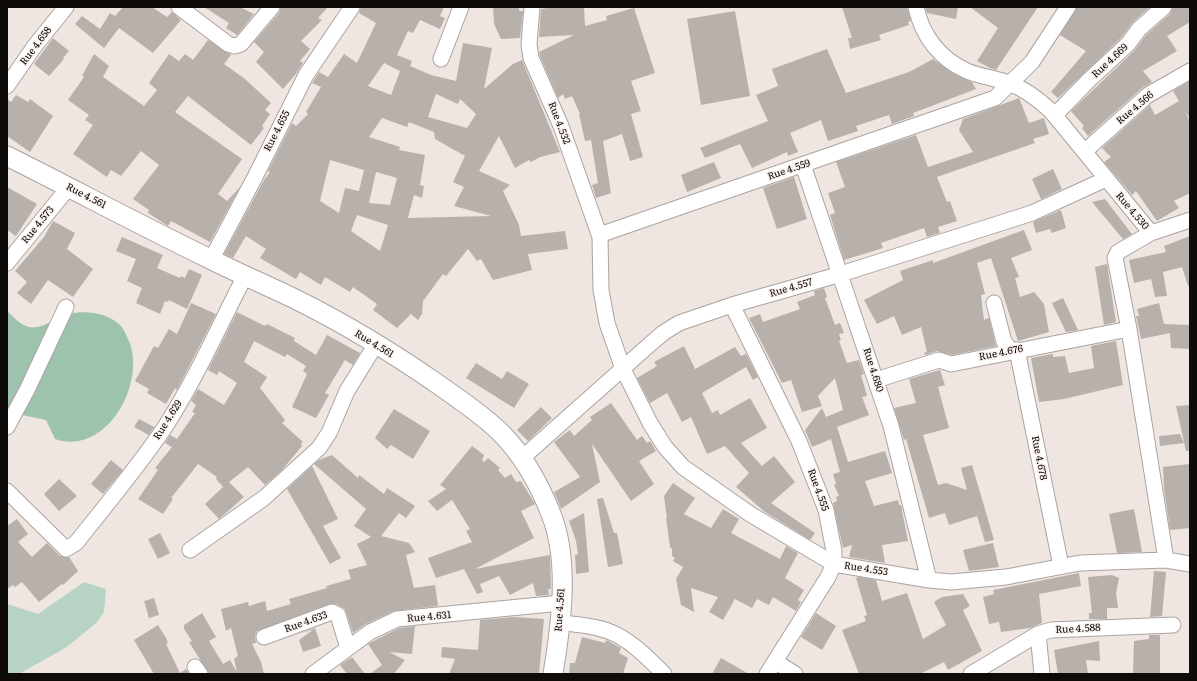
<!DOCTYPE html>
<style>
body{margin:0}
#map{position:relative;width:1197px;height:681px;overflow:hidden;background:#efe6e1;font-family:Literata,serif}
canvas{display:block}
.frame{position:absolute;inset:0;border:8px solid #0e0b09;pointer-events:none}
</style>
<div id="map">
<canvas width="1197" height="681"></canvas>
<div class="frame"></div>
</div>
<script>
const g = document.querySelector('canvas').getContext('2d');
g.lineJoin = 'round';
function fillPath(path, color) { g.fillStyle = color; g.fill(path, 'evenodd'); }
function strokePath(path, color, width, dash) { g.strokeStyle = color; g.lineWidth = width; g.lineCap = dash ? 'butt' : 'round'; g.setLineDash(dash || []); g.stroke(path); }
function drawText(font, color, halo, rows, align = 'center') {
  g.font = font + ' Literata,serif'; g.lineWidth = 3; g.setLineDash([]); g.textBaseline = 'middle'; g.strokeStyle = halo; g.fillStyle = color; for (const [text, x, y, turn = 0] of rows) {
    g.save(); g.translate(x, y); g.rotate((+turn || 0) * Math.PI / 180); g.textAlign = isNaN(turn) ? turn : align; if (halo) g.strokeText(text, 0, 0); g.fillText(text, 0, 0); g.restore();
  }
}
const green = new Path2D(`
 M84,582L106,589L104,612L96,623L68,646L58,652L19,674H7V604L38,614Z`);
const forest = new Path2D(`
 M7,311C13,316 18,323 26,326C40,332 56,317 69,314C86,310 107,313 120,325C124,329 126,335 128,339C148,381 107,457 55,439L46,420L22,415L7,420Z`);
const building = new Path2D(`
 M123,7H152L167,17L172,12L181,20L153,53L119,28L104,48L75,24L82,16L100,29L110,13L115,16Z
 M204,7H240L254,14L237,35L226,28L229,23Z
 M281,7H328L318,18L322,20L301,41L310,49L300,61L303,63L296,74L283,89L256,62L264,52L254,42L279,13Z
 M361,7H444L440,16L445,18L440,29L420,20L413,33L408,31L397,55L412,61L410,66L431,75L456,81L463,43L492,48L484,89L513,64L522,60L560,152L540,157L531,162L529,160L515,168L499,136L479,171L510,185L503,191L519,225L521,236L565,231L568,249L528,254L532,270L493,280L481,259L477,261L468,249L446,276L443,274L423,301L422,314L418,320L411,314L397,328L373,310L377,304L353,287L350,292L325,277L321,285L300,272L296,279L260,258L266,249L246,236L233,258L224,254L264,180L270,172L268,171L292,123L296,126L308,114L306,112L321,87L312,83L319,72L328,77L344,54L357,63L376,23L359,13ZM384,63L400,71L391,95L368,86ZM436,94L458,104L460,99L476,114L467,128L428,117ZM382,118L407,127L409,122L434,132L435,139L465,156L453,182L464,187L454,206L491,216L408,218L414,195L422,198L424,186L420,185L425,155L399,150L400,147L369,137ZM330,160L364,170L359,191L345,188L339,213L320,201ZM376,172L397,178L390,205L369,203ZM357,215L388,225L380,251L351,231Z
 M493,7H519V11H523L520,38L501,39L494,24Z
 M554,7H584L585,26L607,20L606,16L634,8L655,73L631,81L641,111L631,114L643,157L630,161L622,134L603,141L611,193L596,198L592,185L598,183L591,140L585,141L579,114H580L572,96L565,99L563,94L558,98L540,56L539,52L574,35L539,37L541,9Z
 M842,7H907L911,21L908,22L909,25L879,35L881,40L850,49L848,38H852Z
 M925,7H958L956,19L927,13Z
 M970,7H1038L996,70L990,68L977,61L998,28Z
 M1077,7H1150L1133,22L1121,38L1058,98L1051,92L1086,51L1060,35Z
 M1173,7H1190V22L1167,36L1177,51L1143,71L1152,82L1142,88L1088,136L1082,128L1084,126L1071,111L1134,51L1146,35L1170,14Z
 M735,11L750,96L701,105L687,19Z
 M53,38L69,51L63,58L64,59L49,76L34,64Z
 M208,40L231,55L224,64L245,79L271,103L265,110L270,114L262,126L264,128L251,145L188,96L175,112L242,159L218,194L227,201L240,187L210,242L171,221L168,226L148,213L149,210L133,199L159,165L141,151L121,176L111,170L107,177L73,154L93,125L85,120L89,115L68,100L84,77L82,76L94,54L109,66L103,77L144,106L157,90L149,83L169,54L179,61L185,54L193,60Z
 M827,49L846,93L909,72L933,59L952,73L972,82L976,89L913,113L914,116L892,124L889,115L856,126L858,131L828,141L821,120L790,133L798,152L788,156L787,152L752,168L740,144L705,158L700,148L768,121L756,95L778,86L772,69Z
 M1190,81V118L1185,112L1190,121V193L1174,201L1179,208L1157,221L1136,191L1132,195L1104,162L1111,157L1102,148L1150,105L1155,115L1179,101L1173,91Z
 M16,95L28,102L30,99L53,116L30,152L7,136V99L11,102Z
 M1019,98L1029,123L1044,118L1049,134L1033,139L1035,143L937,177L947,202L950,201L957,221L938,227L940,233L927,237L924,228L881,243L883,248L844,260L830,215L835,213L828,193L845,187L836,162L916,135L928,167L973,152L959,130L963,119Z
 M714,162L721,178L687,192L681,175Z
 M1053,169L1062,189L1041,199L1032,179Z
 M794,177L807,219L777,229L763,188Z
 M7,187L37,204L16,236L7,230Z
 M1105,199L1132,234L1123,239L1092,202Z
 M1061,210L1066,228L1052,233L1050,229L1036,233L1033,222Z
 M53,221L75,233L67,249L93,269L73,297L48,280L31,304L17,293L27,282L15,271L44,237Z
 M1024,230L1032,250L1011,258L1019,277L1015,278L1020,297L1034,292L1044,304L1049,332L1018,341L991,258L977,263L985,294L981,295L984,320L989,318L996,346L952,355L937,351L925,355L924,353L927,352L921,327L902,335L894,316L877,324L864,300L903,280L900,271L933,260V263Z
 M1190,236V286H1188L1182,267L1163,272L1167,296L1155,297L1151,279L1134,283L1129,260L1166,252L1164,246Z
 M122,237L163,255L157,268L180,278L181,276L185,278L189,269L202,275L187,309L169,300L168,302L165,301L160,314L136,303L142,288L127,281L136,259L116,251Z
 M1107,264L1116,322L1104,325L1095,267Z
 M824,288L827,297L825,298L835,325L840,323L844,333L839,334L841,340L839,341L847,363L859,360L864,374L861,375L867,396L862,397L869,415L837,427L848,462L885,451L892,473L865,481L874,506L898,500L899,505H901L908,541L882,545L885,563L849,557L852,545L843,548L833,503L837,501L836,497L839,496L834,485L836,484L833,474L840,472L831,439L812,447L805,430L822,408L826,417L843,410L835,378L818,396L822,406L802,412L791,380L782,383L749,318L760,314L763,322L800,309L797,302L815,295L814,291Z
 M1063,298L1078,330L1066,332L1052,303Z
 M191,303L216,314L179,386L177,390L175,388L166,404L147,393L149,389L135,381L154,346L158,348L169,329L177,334Z
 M1159,303L1164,324L1190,325V349L1171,348L1170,333L1141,339L1136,316H1139L1137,309Z
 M237,312L265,326L267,324L295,338L294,341L316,355L327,335L360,353L353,365L345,360L325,393L329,395L316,418L292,407L307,374L303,371L306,366L287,354L285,357L254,341L244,362L267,377L260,388L285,420L282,423L303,442L301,444L302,446L282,470L265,485L248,467L229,482L244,497L219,519L205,504L223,487L216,479L217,477L198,464L171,498L173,499L163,514L138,499L158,470L155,468L172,447L165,443L170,435L177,439L195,413L192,412L196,405L191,401L198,389L224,405L237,383L219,371L217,375L208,370Z
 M1116,341L1123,385L1064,399L1039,402L1031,358L1053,354V357L1065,356L1069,373L1094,368L1091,346Z
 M684,346L695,369L735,347L741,356L746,354L758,377L753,380L746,367L702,393L712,413L718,410L720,415L750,398L767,428L741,443L762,466L774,456L795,482L771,503L815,533L810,540L765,512L736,487L749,473L725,446L707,454L691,417L682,422L667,393L650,403L637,378L657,366L654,362Z
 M476,363L502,379L507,371L529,384L514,408L466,378Z
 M940,370L945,385L938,387L949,428L923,435L938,485L946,483L967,490L961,468L972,465L994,540L985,542L977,516L949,525L945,513L929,518L906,439L904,440L894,408L916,403L909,379Z
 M611,403L637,440L642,436L647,443L650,441L656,451L639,461L654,484L631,501L592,444L600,482L561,509L554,492L580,477L554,442L570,430L574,436L592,420L590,417Z
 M1190,405V451H1186L1176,406Z
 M541,407L552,418L528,441L517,430Z
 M394,409L430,431L413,459L391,445L387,449L375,438Z
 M139,419L154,427L149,435L134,427Z
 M1180,434L1184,443L1160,446L1159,436Z
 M472,446L484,455L482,460L484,462L488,458L500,468L498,470L505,478L511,474L516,482L521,481L535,504L521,511L534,538L475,569L550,555L551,589H548L549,595L536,596L533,583L510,595L499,576L480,584L483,592L477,594L464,569L436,578L428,558L472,542L466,531L470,529L452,500L437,511L428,501L446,489L440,485Z
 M332,455L358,478L359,475L384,494L387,488L415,506L406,518L399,513L381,536L409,543L415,552L406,555L414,588L435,585L438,606L393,611L366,624L353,633L345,609L336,604H329L257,631L255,636L256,643L252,644L261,662L264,674H209L189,642L192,641L184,629V625L202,613L216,637L209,641L223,664L230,660L237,672L234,659L238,656L231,628L226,631L221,609L248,602L249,606L265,601L267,611L291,604L289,599L327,588L326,586L351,579L348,570L367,565L357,544L371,537L354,526L366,509L314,464L319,460Z
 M111,460L123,470L103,494L91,484Z
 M1190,464V528L1170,530L1164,489L1163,467Z
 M312,466L338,519L323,526L341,558L330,564L287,489Z
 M59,479L77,496L59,511L44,494Z
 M673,483L695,498L684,514L711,528L723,509L739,519L731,533L780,559L786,546L798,553L785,578L804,590L798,600L801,602L796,611L773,597L769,605L757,599L752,608L735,599L723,620L709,612L718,597L691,588L694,612L681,605L676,579L683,567L673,561L675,558L672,556V549L670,547L666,518L667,519L664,496Z
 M603,498L614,533H617L623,564L608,567L597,499Z
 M1134,509L1142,552L1117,553L1109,514Z
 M584,513L589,572L576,574L575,555L578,554L576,541L569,521Z
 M17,519L28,534L18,542L32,557L47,543L60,556L69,557L78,571L63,585L62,584L39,602L22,582L15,587L13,585L7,589V526Z
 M160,533L170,553L158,559L148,539Z
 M993,543L999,567L969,571L963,550Z
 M1154,571L1166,572L1162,616L1150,617Z
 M1079,573L1081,586L1039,594L1042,623L1030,628L1001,632L999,622L989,624L983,597L994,594L993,590Z
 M1112,575L1119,578L1116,593L1118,608H1107V619H1089V613H1092L1088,577Z
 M859,577L876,580L882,601L907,593L923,639L946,625L934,602L942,597L963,594L970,606L963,610L982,651L948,670L944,662L920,674H859L842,630L866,621L864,616L867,615L856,578Z
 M154,598L159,615L149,618L144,601Z
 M816,613L836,626L822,650L801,637Z
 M513,617L544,619L539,674H449L455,659L441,657L442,647L478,650L480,620Z
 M158,625L166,638L168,643L166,644L180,673L186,669L189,674H154L134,640Z
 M415,626L412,654L389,652L405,660L394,674H370L382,665L368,644L399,628Z
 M315,628L321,646L303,652L299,640L313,630L301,633Z
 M1149,635H1160V674H1133L1134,641L1149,639Z
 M582,637L605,643L606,640L621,648L619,653L628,658L623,674H569L570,663H575Z
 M1099,641L1100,661L1086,660L1088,674H1058L1054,650Z
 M352,657L365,674H347L340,665Z
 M721,658L749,674H712Z`);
const minor = new Path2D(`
 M179,7L228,44L234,46L241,44L272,7
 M532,7L529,44L531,58L561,126L600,237
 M916,7C922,36 940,59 967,71C981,77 997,78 1011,84C1027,90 1039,100 1051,111L1151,233L1118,252L1115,258L1129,329L1166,560
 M1068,7L1032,62L995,98L605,233L600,237L601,290L607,323L623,369L650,423L665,447L683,467L750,514L834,564L929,580L951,582L1006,577L1080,563L1166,560L1190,564
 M441,59L461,7
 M7,86L34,47L66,7
 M1055,115L1089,80L1128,44L1139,29L1164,7
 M1085,151L1148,95L1190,71
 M803,165L891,426L929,580
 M1151,233L1190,220
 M211,260L255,177L306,75L352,7
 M7,263L69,187
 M994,303L1004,342C1008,347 1010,350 1017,350L1061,566
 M732,305L799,441L826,510L834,551V564L828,577L767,674
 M876,380L939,360L951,364L1129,329
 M7,427L27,390L66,307
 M521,459L648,346L663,333L679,323L732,305L841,274L1032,213L1106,179
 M7,491L66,549L76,543C106,505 138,467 165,427C196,379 219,326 245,276
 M190,550L264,498L319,448L329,433L347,391L376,344
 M559,622C575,625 593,625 608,631C630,639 648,658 664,674
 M1038,634L1042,674
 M264,637L332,612L338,615L348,648
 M776,662L795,674
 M195,667L200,674
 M313,674L370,632L397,619L561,603
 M971,674L1038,634L1051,630L1173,625`);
const major = new Path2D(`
 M7,156C75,190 142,226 210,259C238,273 266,285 293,298C344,323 393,353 439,385C460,400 483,415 501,433C523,455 540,486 551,514C570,561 561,625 553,674`);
const streetNames = [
 ["Rue 4.658",36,46,-53],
 ["Rue 4.669",1110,61,-43],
 ["Rue 4.566",1135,108,-40],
 ["Rue 4.532",559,123,69],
 ["Rue 4.655",277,131,-63],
 ["Rue 4.559",789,170,-19],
 ["Rue 4.561",86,196,27],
 ["Rue 4.530",1132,211,50],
 ["Rue 4.573",38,225,-51],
 ["Rue 4.557",791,288,-16],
 ["Rue 4.561",374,344,31],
 ["Rue 4.676",1001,353,-11],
 ["Rue 4.680",873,370,72],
 ["Rue 4.629",168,420,-58],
 ["Rue 4.678",1039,458,79],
 ["Rue 4.555",818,490,70],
 ["Rue 4.553",866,569,9],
 ["Rue 4.561",560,610,-86],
 ["Rue 4.631",429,617,-5],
 ["Rue 4.633",306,622,-20],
 ["Rue 4.588",1078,629,-3]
];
fillPath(green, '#b7d3c3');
fillPath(forest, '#9dc2ae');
fillPath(building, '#b8b0ab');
strokePath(minor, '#aba39f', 17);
strokePath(major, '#aba39f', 21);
strokePath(minor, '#fff', 15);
strokePath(major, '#fff', 19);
drawText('10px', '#0e0b09', '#fcf3ef', streetNames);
</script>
